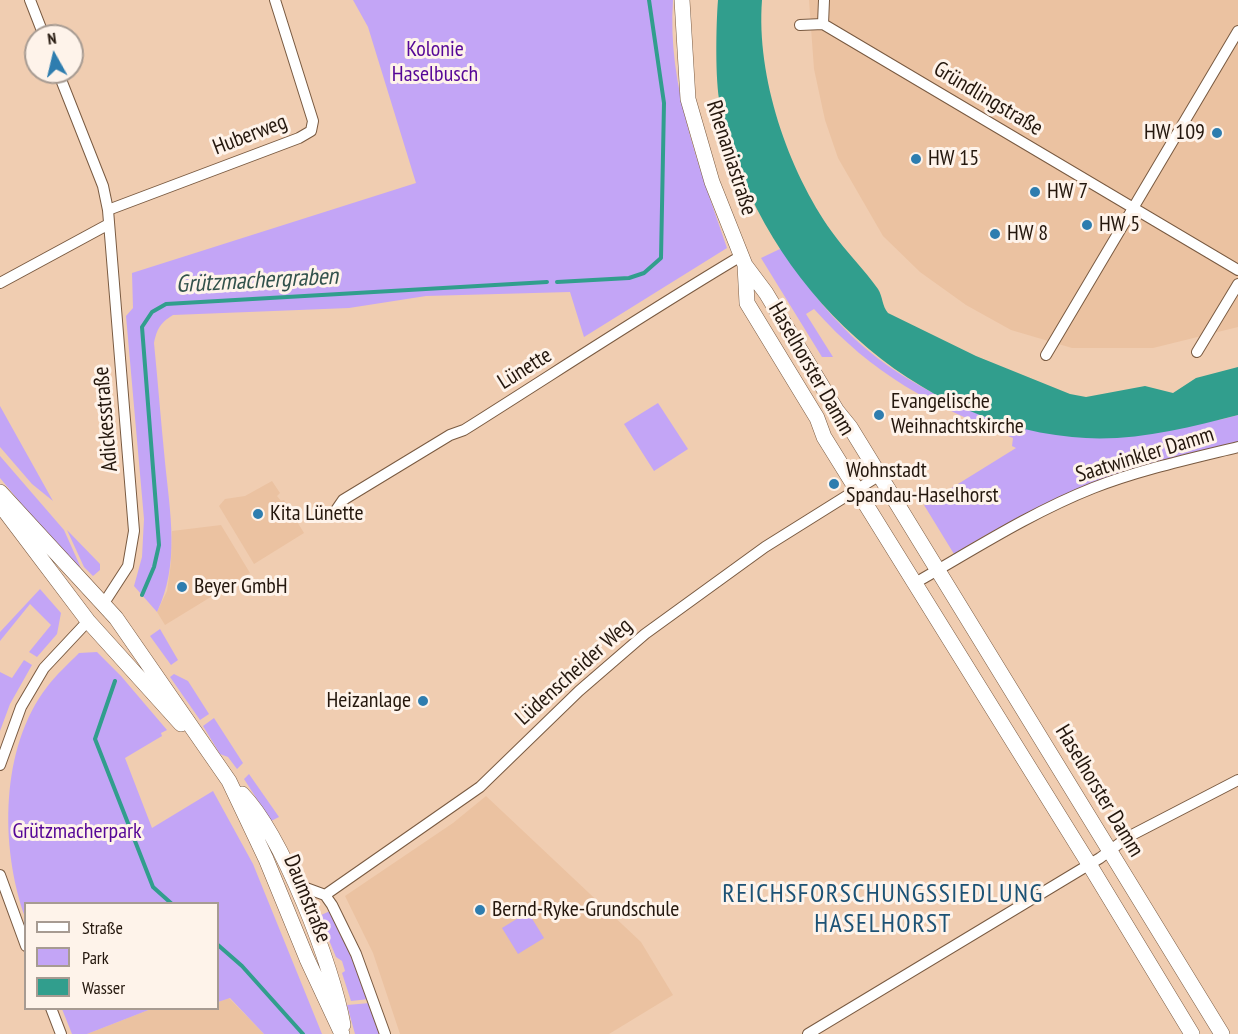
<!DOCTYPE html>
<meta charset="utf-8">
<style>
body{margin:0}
#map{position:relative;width:1238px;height:1034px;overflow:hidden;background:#f0cdb1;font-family:"PT Sans Narrow",sans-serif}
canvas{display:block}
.legend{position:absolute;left:24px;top:902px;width:195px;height:108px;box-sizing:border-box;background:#fef3ea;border:2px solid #a79b92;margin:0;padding:8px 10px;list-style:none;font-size:18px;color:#24170d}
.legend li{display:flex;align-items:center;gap:12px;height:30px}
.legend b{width:30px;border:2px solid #a79b92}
.north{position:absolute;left:24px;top:24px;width:60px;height:60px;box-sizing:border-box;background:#fef3ea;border:2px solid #a79b92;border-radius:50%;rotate:352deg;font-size:16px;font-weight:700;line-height:24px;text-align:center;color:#24170d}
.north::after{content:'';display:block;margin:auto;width:21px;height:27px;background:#2e7daf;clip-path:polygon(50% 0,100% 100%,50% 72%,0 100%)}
</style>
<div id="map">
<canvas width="1238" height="1034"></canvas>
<ul class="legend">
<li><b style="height:8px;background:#fff"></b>Straße</li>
<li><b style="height:16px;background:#c3a5f6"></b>Park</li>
<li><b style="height:16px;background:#319e8d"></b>Wasser</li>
</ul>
<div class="north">N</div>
</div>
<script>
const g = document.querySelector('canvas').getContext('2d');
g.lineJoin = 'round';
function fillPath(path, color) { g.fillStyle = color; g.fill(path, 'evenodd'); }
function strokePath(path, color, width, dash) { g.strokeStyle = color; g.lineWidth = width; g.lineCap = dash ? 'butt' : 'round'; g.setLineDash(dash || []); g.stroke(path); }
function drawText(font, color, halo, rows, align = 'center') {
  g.font = font + ' "PT Sans Narrow",sans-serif'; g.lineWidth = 6; g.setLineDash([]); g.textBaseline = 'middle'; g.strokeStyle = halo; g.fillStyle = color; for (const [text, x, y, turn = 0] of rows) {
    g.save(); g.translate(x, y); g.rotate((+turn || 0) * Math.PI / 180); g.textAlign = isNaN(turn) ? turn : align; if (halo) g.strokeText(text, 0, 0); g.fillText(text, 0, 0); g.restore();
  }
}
const built = new Path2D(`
 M809,0H1238V327L1153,348H1072L1011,330L966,305L920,272L883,236L838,158L825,120L814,69Z
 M272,481L280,493L277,496L281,501L284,500L304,533L254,564L219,506L225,499L245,496Z
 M221,525L250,573L165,625L157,612L167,591L171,563L172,531Z
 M486,796L641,942L673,995L609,1034H400L373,953L345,896L453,823Z
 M229,998L264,1034H87L151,1009L218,1008V1002Z`);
const green = new Path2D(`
 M353,0H673C667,87 700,167 727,248L584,337L570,292L426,296L349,308L173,315C160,323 157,329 154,343C158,383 161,423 165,462C170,513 180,564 157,612L134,586L142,557L144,519L126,316L133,308L132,273L416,183L368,27Z
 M782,248C800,275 818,302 841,325C886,374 948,403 1009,426L1219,420L1238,415V442C1130,467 1049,495 954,554L924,505L1016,448L1012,446L1013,438C930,404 874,376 814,309L806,314L833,357H822L761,258Z
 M658,403L688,449L654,471L624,424Z
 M0,406L53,501L32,484L0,447Z
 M0,456L64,530L81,568L56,546L0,478Z
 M67,530L100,564V570L93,576L84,567Z
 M40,589L61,613L57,634L37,657L29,652L51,625L30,604L0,641V632Z
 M160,629L178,660L171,665L150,636Z
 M97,652L121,676L167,730L161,733L162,736L125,758L152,828L213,791L253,864L322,1034H264L230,998L218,1002V904H26L25,917C0,847 0,748 47,687C56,675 68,664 79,653Z
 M24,660L32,665L10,704L0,731V672L12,678Z
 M174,674L188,681L209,714L200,720L170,677Z
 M214,718L243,763L237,769L228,757L220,754L203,726Z
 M249,774L279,817L271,821L244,779Z
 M330,911L348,944L369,999L351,1001L342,973L345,971L342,961L336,957L319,916Z
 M528,912L544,938L518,954L502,928Z
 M370,1003L379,1034H355L347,1005Z
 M62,1009H151L87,1034H72Z`);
const water = new Path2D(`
 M718,0H762C756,77 788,170 832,232C846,252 864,269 878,289C883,297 882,306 888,313L976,356L1070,394L1086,397L1145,386L1173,393L1196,378L1238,367V415C1185,429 1128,443 1072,437C901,421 753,270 720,104C715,81 716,25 718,0Z`);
const stream = new Path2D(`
 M557,282L629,278L644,273L661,258L664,103L649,0
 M142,595L154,567L159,545L142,327L152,312L166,304L547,282
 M115,681L95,739L153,887L172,904
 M218,945L242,966L303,1034`);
const street = new Path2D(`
 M30,0L44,36
 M823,24L824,0
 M800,25L823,24L1238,270
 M58,72L103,186L108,210L134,531L128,566L104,603
 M108,210L299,138L311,131L313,121L275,0
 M0,283L109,224
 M1197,352L1238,284
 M1046,355L1238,31
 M332,516L343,500L450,435L464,430C556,372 647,312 741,256
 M915,583C973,550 1030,513 1093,488C1139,470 1189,459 1238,447
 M0,765L21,707L44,668L88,621
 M0,875L26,946
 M295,884L325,895L332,905L356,954L385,1034
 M325,895L480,787L579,691L645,634L765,547L880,475
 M51,1008L61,1034
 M808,1034L1100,858L1128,837L1238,780`);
const secondary = new Path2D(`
 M682,0L688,99L712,182L745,265L766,293L837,411L850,427L1222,1034
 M745,265L747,303L817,418L824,437L1089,864L1192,1034
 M0,492L116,618L229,781L266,859L307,959L342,1034
 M2,507L88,621L181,724
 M242,794C283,836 333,967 343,1025`);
const markers = [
 [1217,133,6,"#2e7daf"],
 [916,159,6,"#2e7daf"],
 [1035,192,6,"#2e7daf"],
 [1087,225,6,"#2e7daf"],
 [995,234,6,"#2e7daf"],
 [879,415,6,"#2e7daf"],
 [834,484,6,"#2e7daf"],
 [258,514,6,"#2e7daf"],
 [182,587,6,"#2e7daf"],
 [423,701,6,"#2e7daf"],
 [480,910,6,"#2e7daf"]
];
const parkNames = [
 ["Kolonie",435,50],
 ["Haselbusch",435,75],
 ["Grützmacherpark",77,832]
];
const streetNames = [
 ["Gründlingstraße",988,99,31],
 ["Huberweg",250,135,-21],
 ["Rhenaniastraße",731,158,72],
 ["Lünette",525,369,-32],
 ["Haselhorster Damm",811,369,60],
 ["Adickesstraße",106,419,-95],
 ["Saatwinkler Damm",1145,455,-17],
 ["Lüdenscheider Weg",574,672,-42],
 ["Haselhorster Damm",1099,791,59],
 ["Daumstraße",307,899,68]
];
const poiNames = [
 ["HW 109",1205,133,"right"],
 ["HW 15",928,159],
 ["HW 7",1047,192],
 ["HW 5",1099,225],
 ["HW 8",1007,234],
 ["Evangelische",891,402],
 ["Weihnachtskirche",891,427],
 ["Wohnstadt",846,471],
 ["Spandau-Haselhorst",846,496],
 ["Kita Lünette",270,514],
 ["Beyer GmbH",194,587],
 ["Heizanlage",411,701,"right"],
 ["Bernd-Ryke-Grundschule",492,910]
];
const waterNames = [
 ["Grützmachergraben",257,281,-3]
];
const quarterNames = [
 ["REICHSFORSCHUNGSSIEDLUNG",883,895],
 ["HASELHORST",883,925]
];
fillPath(built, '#ebc2a1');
fillPath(green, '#c3a5f6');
fillPath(water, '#319e8d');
strokePath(stream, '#319e8d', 4);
strokePath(street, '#795a41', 12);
strokePath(secondary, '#795a41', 16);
strokePath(street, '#fff', 10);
strokePath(secondary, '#fff', 15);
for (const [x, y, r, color] of markers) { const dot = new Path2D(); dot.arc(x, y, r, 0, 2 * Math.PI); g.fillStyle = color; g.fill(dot); strokePath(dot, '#fef3ea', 2); }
drawText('22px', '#560797', '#fef3ea', parkNames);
drawText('22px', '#24170d', '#fef3ea', streetNames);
drawText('22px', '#24170d', '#fef3ea', poiNames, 'left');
drawText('italic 24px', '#32524c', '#fef3ea', waterNames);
g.letterSpacing = '1.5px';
drawText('26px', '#1c5275', '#fef3ea', quarterNames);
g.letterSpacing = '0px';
</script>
